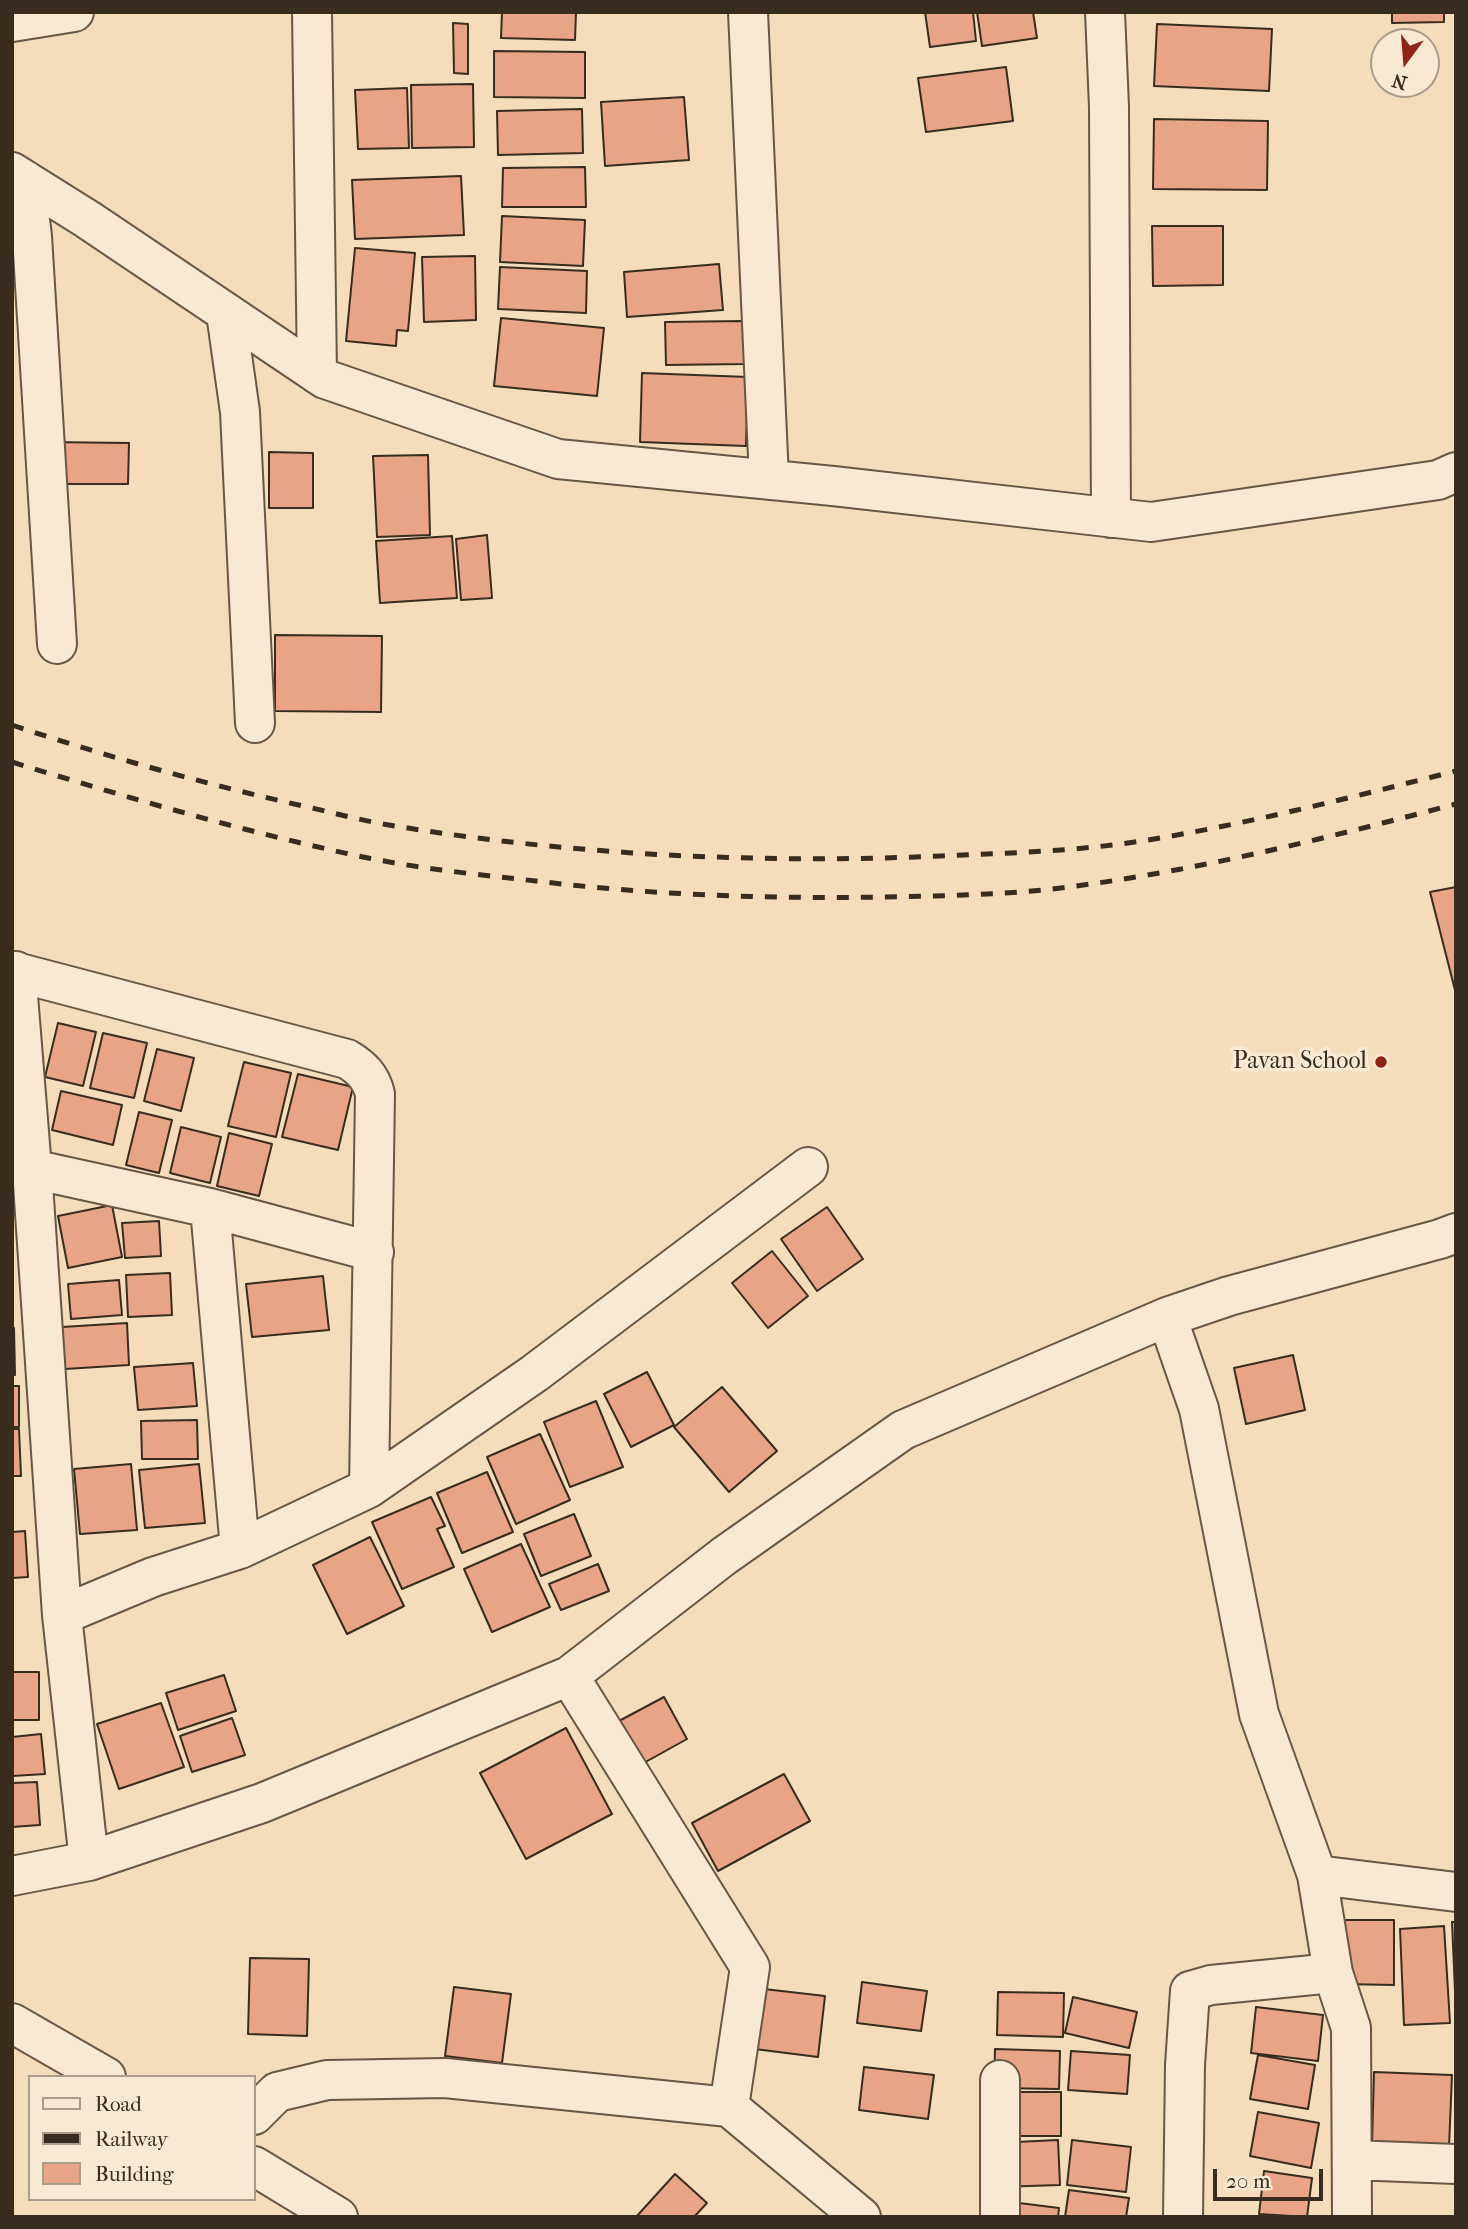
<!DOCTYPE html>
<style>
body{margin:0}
#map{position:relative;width:1468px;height:2229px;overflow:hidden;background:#f5ddbb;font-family:"IM FELL French Canon",serif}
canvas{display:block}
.frame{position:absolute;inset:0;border:14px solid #372c1e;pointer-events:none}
.legend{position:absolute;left:28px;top:2075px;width:228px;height:126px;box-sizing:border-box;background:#f8e9d3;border:2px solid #ab9d8b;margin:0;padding:9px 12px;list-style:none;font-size:21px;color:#372c1e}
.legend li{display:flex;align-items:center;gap:14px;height:35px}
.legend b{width:35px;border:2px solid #ab9d8b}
.north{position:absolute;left:1370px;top:28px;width:70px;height:70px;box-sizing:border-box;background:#f8e9d3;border:2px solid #ab9d8b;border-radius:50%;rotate:196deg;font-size:19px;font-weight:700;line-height:28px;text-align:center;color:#372c1e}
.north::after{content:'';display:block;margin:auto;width:24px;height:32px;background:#8f2418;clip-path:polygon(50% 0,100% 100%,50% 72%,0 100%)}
.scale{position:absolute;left:1213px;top:2169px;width:110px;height:32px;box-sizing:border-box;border:4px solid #372c1e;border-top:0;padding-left:9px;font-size:21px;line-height:24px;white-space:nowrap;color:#372c1e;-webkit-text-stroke:5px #f8e9d3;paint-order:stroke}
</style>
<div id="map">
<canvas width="1468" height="2229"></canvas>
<div class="frame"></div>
<ul class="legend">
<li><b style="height:9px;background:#f8e9d3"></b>Road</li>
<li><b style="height:9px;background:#372c1e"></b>Railway</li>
<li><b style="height:19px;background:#e8a486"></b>Building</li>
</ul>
<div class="north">N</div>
<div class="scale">20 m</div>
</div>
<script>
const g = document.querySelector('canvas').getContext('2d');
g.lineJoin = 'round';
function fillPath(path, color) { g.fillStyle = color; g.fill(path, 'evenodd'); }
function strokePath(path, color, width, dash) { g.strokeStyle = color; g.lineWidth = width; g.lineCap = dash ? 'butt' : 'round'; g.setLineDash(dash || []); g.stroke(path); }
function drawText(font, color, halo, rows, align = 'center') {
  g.font = font + ' "IM FELL French Canon",serif'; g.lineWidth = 7; g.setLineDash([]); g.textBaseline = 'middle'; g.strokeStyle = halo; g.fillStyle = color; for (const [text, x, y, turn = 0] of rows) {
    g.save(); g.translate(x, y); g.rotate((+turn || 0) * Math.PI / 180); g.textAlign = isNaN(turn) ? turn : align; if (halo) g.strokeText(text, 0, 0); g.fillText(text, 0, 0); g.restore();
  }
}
const building = new Path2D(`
 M502,12H576L575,40L501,38Z
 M925,12H973L976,41L930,47Z
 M977,12H1033L1037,38L982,46Z
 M1392,12H1444V22L1392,23Z
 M453,23L468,24V74L454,73Z
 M1157,24L1272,29L1269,91L1154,86Z
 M494,51L585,52V98L494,97Z
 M1006,67L1013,121L926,132L918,78Z
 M473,84L474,147L412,148L411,85Z
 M407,88L409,148L358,149L355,90Z
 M684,97L689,160L605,166L601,102Z
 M582,109L583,153L498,155L497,111Z
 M1154,119L1268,121L1267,190L1153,189Z
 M585,167L586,207H502L503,168Z
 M461,176L464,235L355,239L352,180Z
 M502,216L585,220L583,266L500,262Z
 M1152,226H1223V285L1153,286Z
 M355,248L415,253L408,331L397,330L396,346L346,341Z
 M475,256L476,320L424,322L422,257Z
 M719,264L723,310L627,317L624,272Z
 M500,267L587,271L586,313L498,309Z
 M501,318L604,328L597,396L494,386Z
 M744,321V364L666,365L665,322Z
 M642,373L748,377L746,446L640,442Z
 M47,442L129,443L128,484H46Z
 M269,452L313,453V508H269Z
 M428,455L430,535L377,537L373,456Z
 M487,535L492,598L461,600L456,539Z
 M452,536L457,598L380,603L376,541Z
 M275,635L382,636L381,712L275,711Z
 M1456,887V994L1430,892Z
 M58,1023L96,1032L83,1086L45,1077Z
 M103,1033L147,1043L134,1098L90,1088Z
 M157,1049L194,1058L181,1111L144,1101Z
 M244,1062L291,1073L276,1137L228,1126Z
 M298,1074L353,1087L338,1150L282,1137Z
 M61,1091L122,1105L113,1145L52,1130Z
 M139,1112L172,1120L159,1173L126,1165Z
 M181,1127L221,1137L210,1183L170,1173Z
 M229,1133L272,1144L259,1196L217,1186Z
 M112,1205L122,1257L68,1268L58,1216Z
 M827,1207L863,1259L817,1291L781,1239Z
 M159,1221L161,1256L125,1258L122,1223Z
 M772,1251L808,1296L768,1328L732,1283Z
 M170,1273L172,1315L128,1317L126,1275Z
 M323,1276L329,1330L252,1337L246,1284Z
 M119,1280L122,1315L71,1319L68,1284Z
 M127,1323L129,1365L65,1369L62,1327Z
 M12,1328H14L15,1375H12Z
 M1293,1355L1305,1410L1246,1424L1234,1368Z
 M193,1363L197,1406L138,1410L134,1367Z
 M647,1372L674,1425L631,1447L604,1394Z
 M12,1386H19V1427H12Z
 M722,1387L777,1451L729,1492L674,1427Z
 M596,1401L623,1467L570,1487L544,1422Z
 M197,1420L198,1459H142L141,1421Z
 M12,1429H19L21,1476H12Z
 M540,1434L570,1500L516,1524L487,1457Z
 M131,1464L137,1530L80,1534L74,1469Z
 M199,1464L205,1523L145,1528L139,1470Z
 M487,1472L513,1532L462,1553L437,1493Z
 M431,1497L445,1526L437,1529L454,1567L402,1589L372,1522Z
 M574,1514L591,1556L541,1576L524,1534Z
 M25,1531L28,1577L12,1578V1532Z
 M370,1537L404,1606L347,1634L313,1565Z
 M521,1544L550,1607L492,1632L464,1569Z
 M598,1564L609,1591L561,1610L549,1584Z
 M12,1672H39V1720H12Z
 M224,1675L236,1711L178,1730L166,1693Z
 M664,1697L687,1739L642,1764L619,1721Z
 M161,1703L184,1767L119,1789L97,1724Z
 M232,1718L245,1755L192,1772L180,1736Z
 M566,1728L612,1814L526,1859L480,1773Z
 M41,1734L45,1774L12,1776V1737Z
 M784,1774L810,1821L718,1871L692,1823Z
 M37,1782L40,1825L12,1827V1783Z
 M1341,1920H1394V1985L1341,1984Z
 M1452,1922H1456V2014Z
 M1444,1926L1450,2023L1404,2025L1400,1929Z
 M250,1958L309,1959L307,2036L248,2034Z
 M862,1982L927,1991L921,2031L857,2023Z
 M738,1986L825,1996L818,2057L731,2046Z
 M454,1987L511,1994L502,2063L445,2056Z
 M998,1992L1064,1993L1063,2037L997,2035Z
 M1073,1997L1137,2012L1129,2048L1065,2033Z
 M1256,2007L1323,2015L1318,2061L1251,2053Z
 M995,2049L1060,2051L1059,2089L994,2088Z
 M1071,2051L1130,2055L1127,2094L1068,2090Z
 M1258,2055L1315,2065L1308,2109L1250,2099Z
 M864,2067L934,2075L928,2119L859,2110Z
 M1374,2072L1452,2075L1449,2147L1372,2144Z
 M995,2092H1061V2136H995Z
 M1258,2112L1319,2123L1311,2168L1250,2156Z
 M1058,2140L1060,2185L996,2187L994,2143Z
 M1072,2140L1131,2147L1126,2192L1067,2185Z
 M1264,2171L1312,2178L1307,2217L1259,2214Z
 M675,2174L707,2203L694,2217H636Z
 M1069,2190L1129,2198L1126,2217H1065Z
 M995,2200L1059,2208L1058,2217H993Z`);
const minor = new Path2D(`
 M312,12L317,374
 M748,12L769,479
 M1105,12L1109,107L1111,518
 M12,22L74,12
 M12,172L87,219L325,379L558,459L833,486L1151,522L1438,480L1456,472
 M25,180L32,236L57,644
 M226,313L240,412L255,723
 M12,971L347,1059C362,1068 371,1077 375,1094L369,1488L535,1373L808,1167
 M16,971L32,1169L62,1615L89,1861
 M32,1169L210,1208L374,1252
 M210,1208L240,1549
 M1167,1317L1199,1409L1259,1714L1317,1875L1333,1973L1351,2028L1352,2217
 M62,1615L153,1577L240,1549L369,1488
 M569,1676L750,1967L729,2107
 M1317,1875L1456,1892
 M12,1876L89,1861L262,1803L569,1676L724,1556L903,1430L1167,1317L1229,1296L1440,1239L1456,1233
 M12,2023L106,2077
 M1000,2080V2217
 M254,2115L277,2092L327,2080L445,2078L729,2107L861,2217
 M1352,2160L1456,2164
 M254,2166L338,2217
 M1183,2217L1185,2065L1190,1991L1211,1985L1333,1973`);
const rail = new Path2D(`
 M12,725C108,757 205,784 303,806C330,812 356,819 383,824C567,855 755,864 941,856C1012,853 1084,851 1154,839C1256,822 1356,796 1456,771
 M12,762C129,798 248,833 368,858C423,869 481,875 536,881C652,895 766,899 882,897C939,896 996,895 1052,889C1189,873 1323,839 1456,804`);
const markers = [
 [1381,1062,7,"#8f2418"]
];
const poiNames = [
 ["Pavan School",1367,1062]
];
fillPath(building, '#e8a486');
strokePath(building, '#372c1e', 2);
strokePath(minor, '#665845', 42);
strokePath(minor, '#f8e9d3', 38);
strokePath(rail, '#372c1e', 5, [12, 12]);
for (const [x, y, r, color] of markers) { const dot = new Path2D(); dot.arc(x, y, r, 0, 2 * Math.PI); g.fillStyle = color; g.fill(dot); strokePath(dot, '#f8e9d3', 2.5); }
drawText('24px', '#372c1e', '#f8e9d3', poiNames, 'right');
</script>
